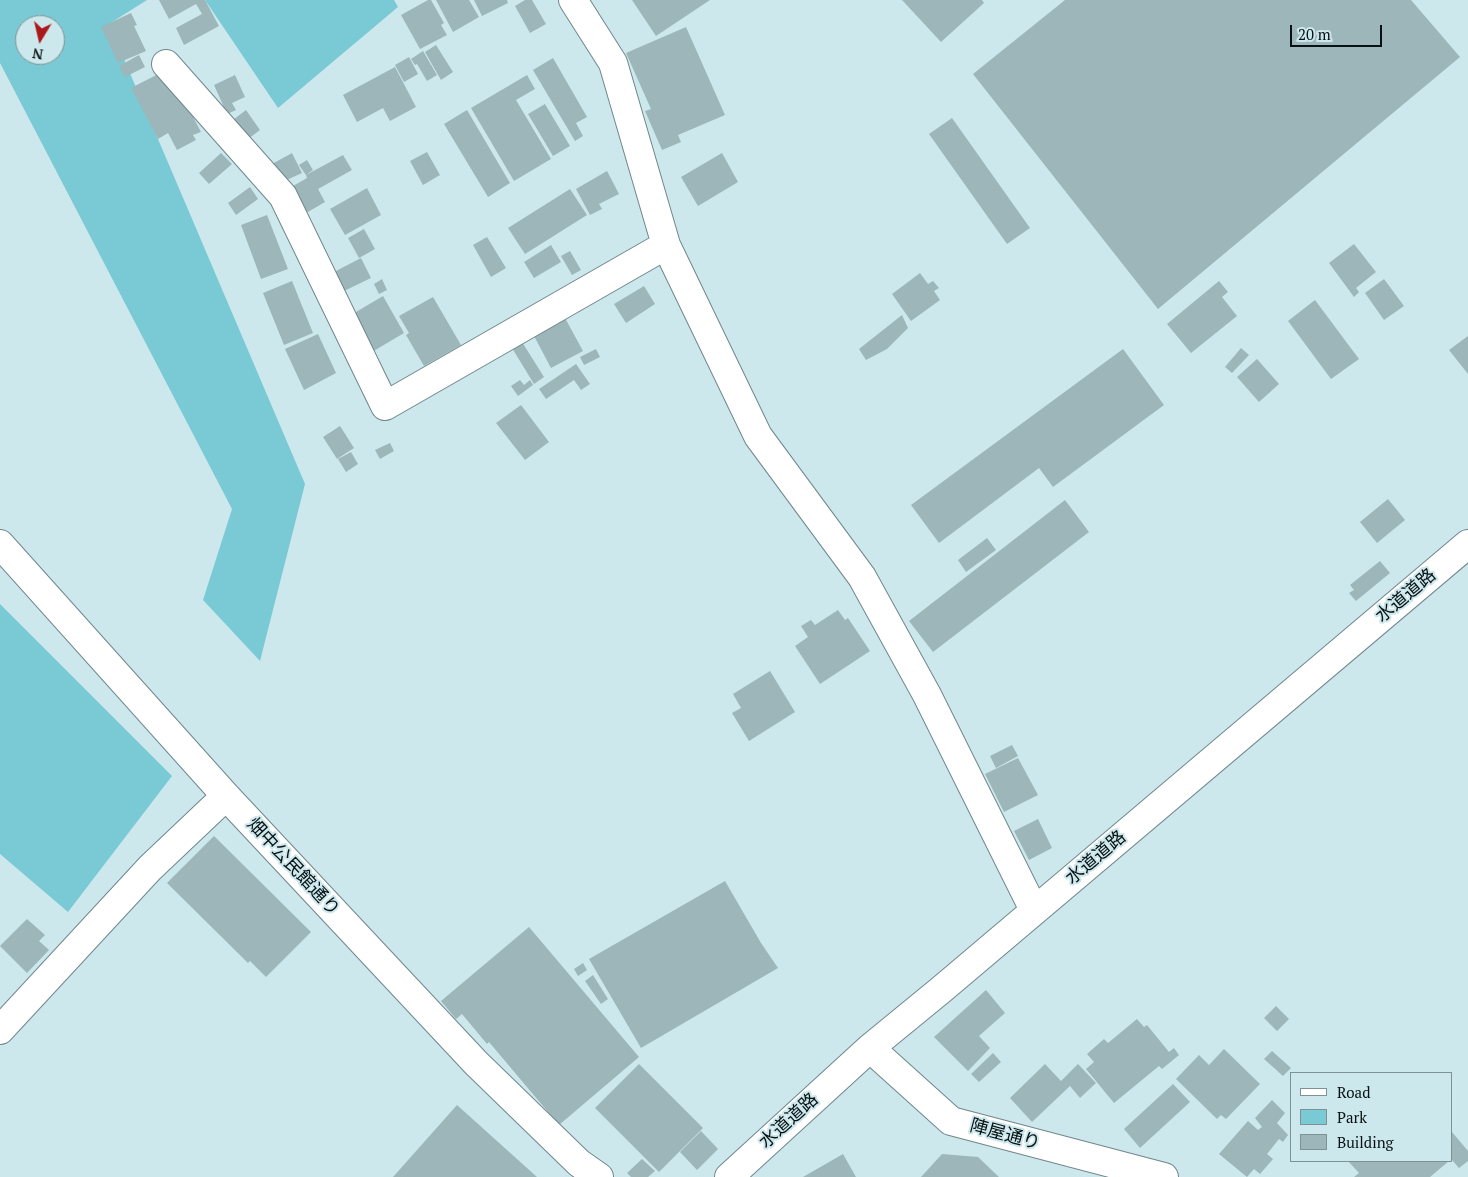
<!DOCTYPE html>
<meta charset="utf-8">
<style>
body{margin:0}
#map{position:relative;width:1468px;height:1177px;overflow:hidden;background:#cde8ec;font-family:"PT Serif",serif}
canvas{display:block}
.legend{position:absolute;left:1290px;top:1072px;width:162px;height:90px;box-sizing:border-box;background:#cde8ec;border:1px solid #7e9295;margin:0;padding:6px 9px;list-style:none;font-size:15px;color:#081113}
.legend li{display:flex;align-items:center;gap:10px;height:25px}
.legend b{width:25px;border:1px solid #7e9295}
.north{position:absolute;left:15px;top:15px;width:50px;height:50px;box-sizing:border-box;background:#cde8ec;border:1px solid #7e9295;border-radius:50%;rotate:189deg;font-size:14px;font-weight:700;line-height:20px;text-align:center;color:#081113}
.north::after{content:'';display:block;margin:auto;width:18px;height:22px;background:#ab1919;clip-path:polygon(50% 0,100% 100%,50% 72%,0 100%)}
.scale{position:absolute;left:1290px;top:25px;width:92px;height:22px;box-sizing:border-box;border:2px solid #081113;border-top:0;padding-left:6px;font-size:15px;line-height:18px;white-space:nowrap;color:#081113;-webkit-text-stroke:4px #cde8ec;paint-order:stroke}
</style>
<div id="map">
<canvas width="1468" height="1177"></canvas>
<ul class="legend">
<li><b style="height:6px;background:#fff"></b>Road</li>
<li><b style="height:14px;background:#7acad6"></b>Park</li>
<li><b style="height:14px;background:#9cb6ba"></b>Building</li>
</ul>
<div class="north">N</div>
<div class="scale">20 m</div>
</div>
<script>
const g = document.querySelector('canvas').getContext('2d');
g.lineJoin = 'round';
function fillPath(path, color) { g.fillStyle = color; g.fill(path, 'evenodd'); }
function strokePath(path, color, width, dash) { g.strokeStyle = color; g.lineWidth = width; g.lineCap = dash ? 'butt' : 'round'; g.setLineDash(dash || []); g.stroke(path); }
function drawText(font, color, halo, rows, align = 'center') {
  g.font = font + ' "PT Serif","Noto Sans JP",serif'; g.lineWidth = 4; g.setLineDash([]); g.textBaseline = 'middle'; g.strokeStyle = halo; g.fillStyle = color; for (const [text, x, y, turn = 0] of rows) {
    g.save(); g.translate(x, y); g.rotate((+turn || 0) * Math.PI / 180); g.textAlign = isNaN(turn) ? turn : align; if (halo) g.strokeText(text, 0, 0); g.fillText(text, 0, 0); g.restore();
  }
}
const green = new Path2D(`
 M0,0H147L109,24L305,484L260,661L203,600L232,509L0,63ZM25,25H55V55H25Z
 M205,0H394L398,7L278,108Z
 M0,604L172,776L68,912L0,854Z`);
const building = new Path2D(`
 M159,0H205L219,26L184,45L176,28L202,14L196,4L169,19Z
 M428,0H431L444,23L441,25L447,35L420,49L401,15Z
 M436,0H469L479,17L453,32Z
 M474,0H507L508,3L482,16Z
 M525,0H532L546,24L530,33L515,6Z
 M632,0H710L656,36Z
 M902,0H982L984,3L941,42Z
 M1065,0H1411L1460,57L1158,309L973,74Z
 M131,13L137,25L134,26L146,51L118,63L101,27Z
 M686,27L725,115L678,135L681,142L662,150L645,111L651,109L626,53Z
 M436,45L453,72L441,80L425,52Z
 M423,51L437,75L427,81L417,64L415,65L411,59Z
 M139,55L145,67L125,77L119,66Z
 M409,57L418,74L404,82L395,65Z
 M553,58L587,117L576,123L583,136L575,141L533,70Z
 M395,67L416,107L390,121L383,108L357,122L343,95Z
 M168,69L201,132L193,135L196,140L177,150L168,133L158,139L131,88Z
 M235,75L245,97L232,103L236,110L227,114L214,85Z
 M527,75L535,89L516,100L551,159L514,181L471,108Z
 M545,104L570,146L553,156L528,114Z
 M246,110L260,130L248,139L233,120Z
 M467,110L510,183L488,197L444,124Z
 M952,118L1030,228L1007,244L929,134Z
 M427,152L440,175L423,185L410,161Z
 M221,153L232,164L209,184L199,173Z
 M292,153L302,173L280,183L272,164Z
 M722,153L738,182L698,206L681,177Z
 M343,155L352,170L318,189L325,202L301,216L286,190L307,178L306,175Z
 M307,160L313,170L306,175L299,165Z
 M607,171L619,194L599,204L602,209L590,215L576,189Z
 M250,187L258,199L236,215L228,203Z
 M367,188L381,215L345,235L330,209Z
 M570,189L587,215L525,254L508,228Z
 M267,215L288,269L261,279L241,225Z
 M364,229L375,249L359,258L348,238Z
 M487,237L506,268L491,277L473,245Z
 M1354,244L1376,272L1356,288L1359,292L1354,297L1329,263Z
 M551,245L561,262L534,278L524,262Z
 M570,251L581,270L572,275L561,256Z
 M361,258L371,278L344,291L334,272Z
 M920,273L928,284L933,281L939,288L934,291L940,300L911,321L892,294Z
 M382,279L387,290L379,294L374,284Z
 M1384,279L1404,306L1384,320L1365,293Z
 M292,281L313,333L284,345L263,293Z
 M1219,281L1228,292L1222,297L1237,316L1191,353L1167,324Z
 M644,286L655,304L626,323L614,304Z
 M383,296L404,333L372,352L351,315Z
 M433,297L461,345L424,366L406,335L409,333L399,316Z
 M1315,300L1359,359L1331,379L1288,321Z
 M902,315L908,328L887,349L866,360L859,349Z
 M565,318L583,351L551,368L534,336Z
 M318,334L336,373L304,390L285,349Z
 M1468,336V374L1449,350Z
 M522,342L544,377L534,384L512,348Z
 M1241,348L1249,355L1232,373L1225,367Z
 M596,349L600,357L584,365L580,357Z
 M1123,349L1164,405L1053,487L1039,468L939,543L911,505Z
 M1257,359L1279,384L1259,402L1237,377Z
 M576,364L590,384L581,390L574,380L546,399L539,389Z
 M520,380L524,385L530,380L533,385L518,396L511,386Z
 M521,405L549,442L525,460L496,423Z
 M340,426L354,448L337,459L323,437Z
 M390,443L394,451L380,459L375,450Z
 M351,452L358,464L346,472L338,459Z
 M1388,499L1405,520L1377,543L1360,522Z
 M1065,500L1089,532L933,652L909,621Z
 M987,538L996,550L966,572L958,560Z
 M1380,561L1390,573L1356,601L1349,593L1354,590L1350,585Z
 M838,610L845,620L848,618L870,651L820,684L795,646L808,637L801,626L811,620L815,625Z
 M770,671L795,712L749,741L732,713L741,708L733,694Z
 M1012,745L1018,756L996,768L990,756Z
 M1018,758L1038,795L1004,812L985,774Z
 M1038,819L1052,848L1029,860L1014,831Z
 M214,836L311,932L266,977L250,961L248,963L167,883Z
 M725,881L761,943L778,968L641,1048L589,959Z
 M27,919L45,935L39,941L49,950L27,973L0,946Z
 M529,927L639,1057L559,1125L489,1042L487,1044L462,1014L456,1019L441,1001Z
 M583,963L587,970L578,976L574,969Z
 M593,975L608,999L601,1004L585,981Z
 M986,990L1005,1013L979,1036L990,1048L968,1071L934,1037Z
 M1276,1006L1289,1019L1277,1031L1264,1018Z
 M1137,1019L1144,1027L1147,1025L1169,1052L1174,1048L1179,1055L1162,1069L1159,1066L1114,1103L1086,1069L1094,1062L1087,1054L1104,1039L1108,1043Z
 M1224,1049L1260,1084L1226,1119L1221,1115L1217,1119L1176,1079L1199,1055L1209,1065Z
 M1272,1051L1291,1068L1283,1076L1264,1059Z
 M993,1053L1001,1062L979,1082L971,1074Z
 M639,1064L703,1128L659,1172L595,1108Z
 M1045,1064L1061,1081L1078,1064L1096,1083L1080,1098L1070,1086L1032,1122L1010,1098Z
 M1173,1084L1190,1102L1140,1148L1124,1129Z
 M1272,1100L1285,1113L1277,1123L1288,1135L1283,1142L1279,1139L1267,1154L1273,1159L1260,1174L1254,1169L1247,1177L1219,1154L1248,1121L1258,1130L1262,1127L1255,1118Z
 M457,1105L537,1177H393Z
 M701,1131L718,1149L697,1170L680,1152Z
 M1452,1132L1468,1151V1161L1459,1168L1452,1160Z
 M843,1154L856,1177H803Z
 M942,1154L978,1157L999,1177H921Z
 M642,1159L655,1171L648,1177H631L627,1173Z
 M1348,1161H1449L1430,1177H1354L1359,1173Z`);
const minor = new Path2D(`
 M573,0L613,63L666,245L758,436L862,577L927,695L1034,910
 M166,64L283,196L385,406L666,245
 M0,544L226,796L476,1063L579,1163L599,1177
 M0,1030L150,868L226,796`);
const tertiary = new Path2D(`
 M870,1048L951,1121L1164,1177
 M729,1177L870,1048L942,989L1468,544`);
const streetNames = [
 ["水道道路",1406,596,-40],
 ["水道道路",1096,858,-40],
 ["畑中公民館通り",293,867,47],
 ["水道道路",789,1121,-42],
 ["陣屋通り",1005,1135,15]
];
fillPath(green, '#7acad6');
fillPath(building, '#9cb6ba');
strokePath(minor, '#6f878b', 30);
strokePath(tertiary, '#6f878b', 30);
strokePath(minor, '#fff', 28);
strokePath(tertiary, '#fff', 28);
drawText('18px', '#081113', '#cde8ec', streetNames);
</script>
